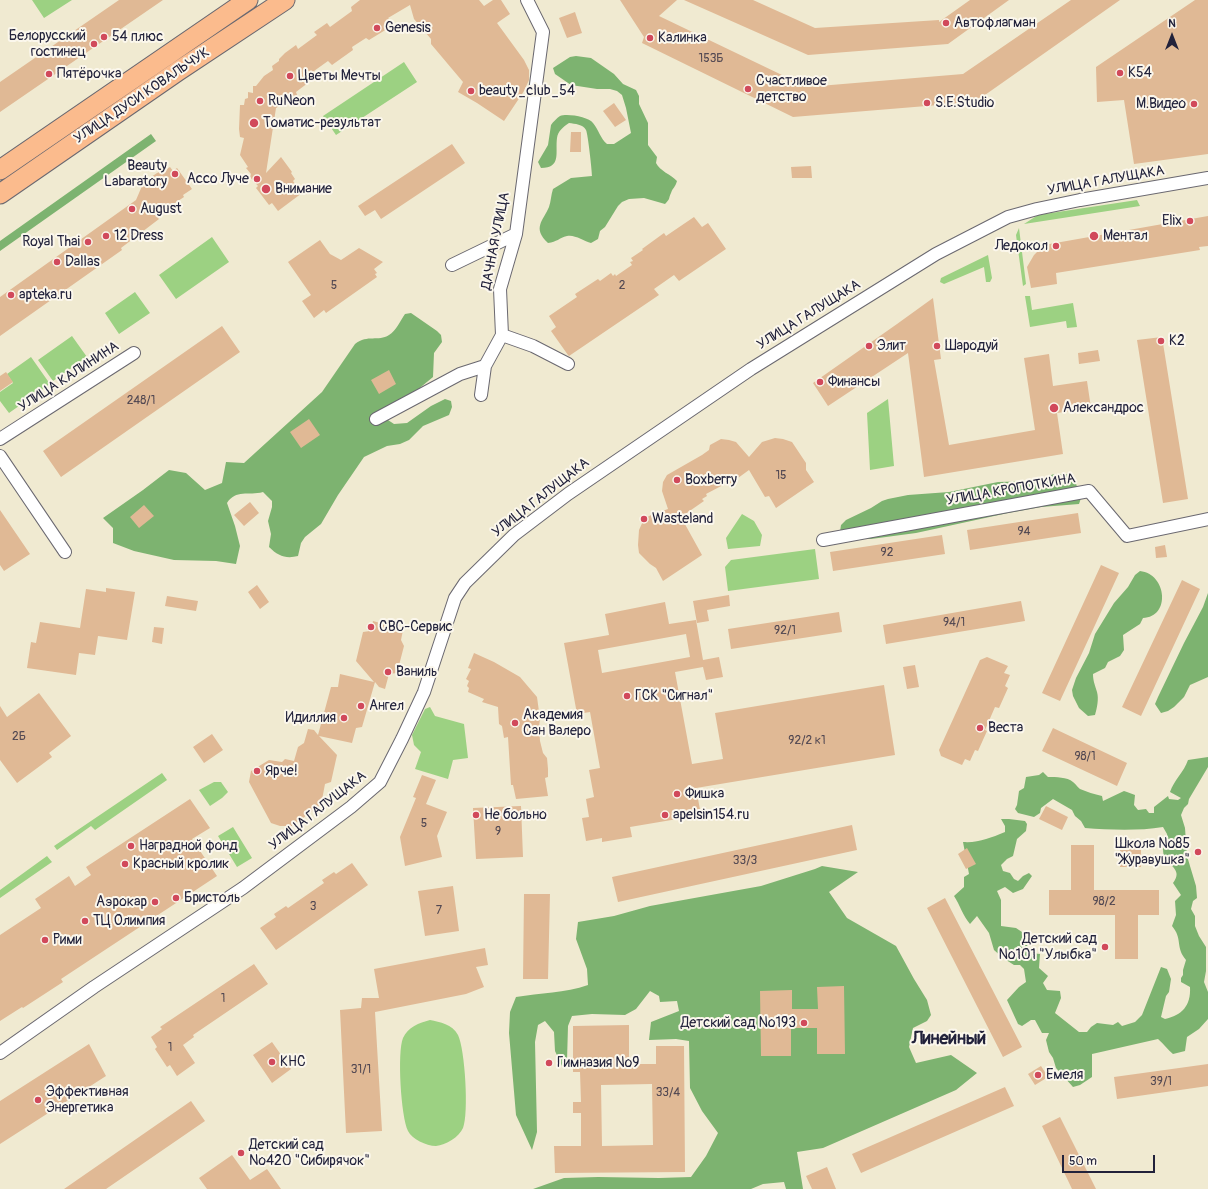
<!DOCTYPE html>
<meta charset="utf-8">
<style>
body{margin:0}
#map{position:relative;width:1208px;height:1189px;overflow:hidden;background:#f0ead1;font-family:Pangolin,sans-serif}
canvas{display:block}
.north{position:absolute;left:1152px;top:16px;width:40px;height:40px;-webkit-text-stroke:3px #fbf7ec;paint-order:stroke;rotate:0deg;font-size:11px;font-weight:700;line-height:16px;text-align:center;color:#22223b}
.north::after{content:'';display:block;margin:auto;width:14px;height:18px;background:#22223b;clip-path:polygon(50% 0,100% 100%,50% 72%,0 100%)}
.scale{position:absolute;left:1062px;top:1155px;width:93px;height:18px;box-sizing:border-box;border:2px solid #22223b;border-top:0;padding-left:5px;font-size:12px;line-height:14px;white-space:nowrap;color:#22223b;-webkit-text-stroke:3px #fbf7ec;paint-order:stroke}
</style>
<div id="map">
<canvas width="1208" height="1189"></canvas>
<div class="north">N</div>
<div class="scale">50 m</div>
</div>
<script>
const g = document.querySelector('canvas').getContext('2d');
g.lineJoin = 'round';
function fillPath(path, color) { g.fillStyle = color; g.fill(path, 'evenodd'); }
function strokePath(path, color, width, dash) { g.strokeStyle = color; g.lineWidth = width; g.lineCap = dash ? 'butt' : 'round'; g.setLineDash(dash || []); g.stroke(path); }
function drawText(font, color, halo, rows, align = 'center') {
  g.font = font + ' Pangolin,sans-serif'; g.lineWidth = 4; g.setLineDash([]); g.textBaseline = 'middle'; g.strokeStyle = halo; g.fillStyle = color; for (const [text, x, y, turn = 0] of rows) {
    g.save(); g.translate(x, y); g.rotate((+turn || 0) * Math.PI / 180); g.textAlign = isNaN(turn) ? turn : align; if (halo) g.strokeText(text, 0, 0); g.fillText(text, 0, 0); g.restore();
  }
}
const green = new Path2D(`
 M32,0H72L44,18Z
 M404,62L417,82L336,135L323,116Z
 M1137,200L1140,206L1024,224L1038,215Z
 M1019,228L1026,284L1023,286L1016,235Z
 M212,237L229,262L176,299L159,275Z
 M988,255L992,278L990,282H986L984,267L944,284L940,282L941,278Z
 M135,292L150,313L119,334L105,313Z
 M1025,296H1030L1032,310L1073,303L1077,327L1067,328L1066,321L1030,327Z
 M72,336L87,357L53,381L38,360Z
 M31,357L50,384L9,413L0,401V392L13,383L7,374Z
 M888,399L894,466L870,470L867,413Z
 M742,514L754,521L762,535L760,546L728,549L726,538Z
 M815,549L819,579L728,591L725,567L731,560Z
 M430,707L435,716L464,724L468,758L453,760L448,779L415,769L421,752L414,745L412,735L425,709Z
 M162,773L167,780L95,830L91,826L57,850L54,846Z
 M214,782H221L228,792L222,798L210,806L199,790Z
 M233,827L252,858L237,867L218,836Z
 M47,856L52,862L0,898V890Z
 M430,1020C440,1022 452,1024 458,1035C465,1049 469,1114 463,1128C459,1137 446,1145 436,1146C426,1146 412,1139 408,1131C401,1117 397,1052 403,1038C408,1027 419,1023 430,1020Z`);
const forest = new Path2D(`
 M576,56L591,58L614,74L623,84L636,90L639,96V104L648,123V145L657,157L656,163C660,171 670,174 677,181C675,188 673,187 671,193C668,199 671,198 665,204L644,198L629,199L622,202L618,206L605,227L600,231L598,239L591,243C584,241 574,234 567,236C559,238 557,242 548,243C532,228 543,221 549,207C551,201 551,195 553,189L571,178L592,176C592,171 588,134 586,130C583,124 575,124 569,123C563,127 558,131 557,138C555,152 562,168 541,168L538,162L548,145L551,125C553,122 557,118 560,116C567,113 589,117 593,123C599,130 600,138 607,144H614L631,133L626,108L622,95L617,91L610,89H597L571,85L555,74L553,68L570,57Z
 M151,134L156,141L0,251V241Z
 M411,313L437,331L441,335L442,342L434,353L433,377L382,419L388,420L394,424L407,423L431,406L445,399L451,401L452,407L449,415L423,426L409,440L400,444L387,446L364,457L338,495L321,524L305,537L301,543L298,556C286,559 278,556 269,547L271,534L268,521L272,507V501L263,492C248,496 236,489 227,503L235,526L240,546L236,564L216,561L174,560L134,551L113,543V528L103,518L143,490L169,470L186,473L205,490L222,483L226,462L244,463L322,392L355,344C368,334 378,342 389,335C396,331 400,321 405,314Z
 M1054,474H1068L1074,478L1081,498L1079,504L1041,507L1008,513L916,533L871,539L852,538L840,532L841,525L846,520L871,508L882,501L888,499L908,495L949,492L998,482L1035,481Z
 M1140,571C1167,574 1171,617 1143,618L1140,624L1123,635L1124,650L1120,656L1108,662L1105,668L1093,674C1093,681 1095,685 1097,692C1099,699 1097,708 1095,715L1088,716L1079,708L1073,696L1072,690L1076,678L1089,653L1095,634L1114,603L1128,587L1135,575Z
 M1208,593V677L1190,685L1184,697L1174,707L1168,711L1161,713L1155,704L1158,697L1184,643L1203,607Z
 M1208,757V767L1189,799L1188,804L1184,808L1181,815L1185,828L1187,856L1196,886L1197,898L1193,901L1191,909L1195,916V926L1199,936L1206,947V971L1204,982L1208,992V1019L1199,1029L1187,1037L1185,1051L1173,1054C1168,1050 1164,1044 1158,1039L1092,1054V1077L1080,1085L1073,1087L1056,1068L1053,1058L1049,1052L1046,1040L1049,1033H1042L1035,1020H1031L1022,1026L1018,1024L1007,1000L1019,987L1026,982L1024,969L1020,965H1014L1003,958L994,950L989,933L977,916L970,924C963,916 960,905 954,896L964,887V877L969,874L963,842C979,843 990,838 1005,832V826L1001,819H1009L1025,821L1027,824L1026,831L1017,839L1013,856L1007,859L1001,865L1003,871L1010,873L1014,879L1018,881L1023,876L1029,873L1032,876L1023,889L1013,893L1005,887L997,891L1001,900V926L1016,928L1025,934C1027,946 1027,953 1040,954L1039,968L1048,976L1043,983L1047,990L1060,991L1061,998L1055,1013L1079,1032H1087L1091,1027L1097,1023L1113,1025L1118,1022L1122,1026L1135,1022L1142,1015L1161,967L1167,969L1171,979L1169,992L1166,996L1161,1017L1165,1019C1182,1015 1191,1006 1190,987L1181,982V978L1183,975V970L1186,960C1175,947 1183,939 1172,926L1176,915L1175,901L1181,895L1173,883C1183,870 1170,867 1164,856C1163,853 1163,850 1163,846L1168,842L1167,834L1163,827C1139,831 1110,830 1085,828L1081,821L1075,816L1072,810L1053,799L1041,808L1040,813L1034,817L1018,813L1015,809L1017,805L1019,791L1024,788L1026,777L1039,775L1043,772L1048,777C1056,777 1067,777 1073,782C1076,784 1077,787 1080,789C1087,792 1094,794 1102,796L1103,801L1124,791L1127,792L1135,795L1134,805L1138,810L1146,809L1149,813H1154V807L1168,796L1169,799L1178,800L1181,798L1170,792C1174,780 1184,772 1188,760Z
 M822,866L858,872L829,892L847,918L896,946L914,979L927,1000L931,1015L927,1021L913,1028L909,1047L916,1063L951,1055L977,1073L956,1090L823,1148L797,1152L803,1189H786L784,1182L763,1184L751,1189H533L564,1178L598,1177L659,1178L691,1177L706,1156L718,1133L702,1111L690,1088L689,1041L676,1039L649,1040L651,1022L679,1011L677,1001L660,1002L659,996L650,991L636,1009L625,1015L592,1014L572,1016L568,1026L567,1061L562,1066L555,1051L554,1032L545,1021L538,1025L535,1042L537,1132L532,1150L516,1115L509,1033L510,1012L516,997C540,993 565,993 588,985L587,969L576,939L578,922L614,916L650,906L761,886L815,869Z`);
const building = new Path2D(`
 M119,0H163L0,112V82Z
 M360,0H479L484,6L493,0H501L510,14L497,23L524,60L529,70V80L524,91L504,121L477,103L458,92L463,82L431,44V39L414,19L410,5L388,18L390,20L384,25L387,29L369,40L366,38L352,47L353,50L332,65L328,61L314,71L317,76L296,92L297,95L276,108L266,173L281,157L292,172L291,173L295,179L293,181L302,193L278,211L272,203L269,205L256,188L258,186L250,177L251,174L246,168L248,167L240,155L244,138L240,137L239,129L240,105H244L245,99L248,98V92L253,93V86H256L264,76L273,70L272,66L279,61V59L285,53L296,45L298,49L317,35L314,32L327,23L330,27L352,11L351,7Z
 M620,0H677L659,16L807,87L963,74L1071,0H1120L975,102L793,117L642,43L644,37Z
 M684,0H753L815,28L939,20V22L970,0H1009L948,44L808,55Z
 M1195,0H1208V154L1134,164L1124,100L1097,102L1096,67Z
 M575,12L582,33L567,38L559,18Z
 M614,103L626,120L615,127L603,111Z
 M571,132H581V152H570Z
 M452,144L465,163L381,219L375,210L365,216L358,206Z
 M811,166L812,178H792L791,167Z
 M170,167L173,171L177,168L192,189L183,195L184,197L172,205L174,207L158,218L159,219L121,248L122,250L0,336V297L136,200L142,186L148,179L157,173L165,170Z
 M1208,216V246L1199,247L1200,250L1056,273L1057,284L1031,288L1027,267L1034,255L1044,245Z
 M694,217L702,227L708,223L726,249L679,281L674,275L654,289L659,295L569,356L568,355L551,331L556,327L549,316L577,297L575,294L598,279L600,281L611,273L613,276L615,274L616,276L632,265L630,262L633,261L631,258L643,250L642,249L664,233L666,236Z
 M320,240L330,254L341,260L359,248L383,262L374,269L377,273L375,274L377,277L326,313L324,310L314,318L302,301L311,295L288,262Z
 M933,298L941,359L934,360L949,445L1035,430L1024,358L1049,354L1053,386L1087,381L1091,408L1057,413L1063,454L924,477L908,353L828,406L813,383L897,324Z
 M222,326L240,352L61,477L43,451Z
 M1162,337L1188,499L1163,503L1137,340Z
 M1098,350L1100,361L1079,364L1078,353Z
 M389,370L396,384L379,394L371,380Z
 M6,372L13,382L0,391V376Z
 M309,419L320,435L301,448L290,432Z
 M775,438L783,439L792,442L806,463V470L814,482L776,508L769,496L765,497L749,470L727,486L725,484L706,494L707,496L702,499L704,501L681,517L702,555L663,581L656,568L650,564L639,553L638,545L639,530L644,519L651,515L668,509L662,491L663,482L667,475L702,455L709,450L710,445L721,439L729,440L736,442L749,457L762,442Z
 M250,502L259,513L244,526L234,515Z
 M144,505L154,516L139,528L130,517Z
 M0,510L30,554L4,571L0,565Z
 M1078,513L1081,533L970,550L967,530Z
 M942,535L945,554L833,571L830,552Z
 M1165,545L1167,557L1156,558L1155,547Z
 M1101,565L1119,573L1060,701L1042,693Z
 M1182,580L1200,589L1141,716L1122,707Z
 M257,585L269,602L260,609L248,592Z
 M106,588L135,592L127,640L98,636L95,655L79,653L76,675L27,668L31,642L36,643L40,622L80,628L86,589L106,592Z
 M729,595L730,606L707,610L709,621L697,623L693,601Z
 M167,596L198,601L196,611L165,606Z
 M1021,601L1025,621L886,644L883,625Z
 M665,602L669,624L696,620L703,660L719,657L723,677L706,680L703,667L675,672L692,764L723,759L715,713L884,685L895,755L696,788L701,815L630,827L632,837L602,842V838L586,841L582,818L589,817L586,799L594,797L589,770L600,768L590,712L577,714L564,643L609,635L605,614ZM686,634L690,657L602,673L598,650Z
 M839,612L842,632L731,649L728,629Z
 M373,621L403,630L401,640L404,646L397,673L389,674L385,689L379,687L375,682L362,727L356,728L352,743L319,736L337,755L331,782L325,784L321,805L292,826H280L271,823L249,782L251,771L269,760L282,762L285,759L294,761L298,747L304,743L308,729L314,730L318,735L331,687H338L340,674L374,682L356,661L363,632L370,631Z
 M154,627L164,628L162,644L152,642Z
 M474,653L494,662L520,677L537,697L540,719L539,727L540,741L543,753L547,758L548,769V777L545,778L548,796L516,799L513,785H511L508,737L504,738L502,726L499,724L498,707L482,702L484,699L468,692L469,688L467,686L469,681L466,679L471,669L468,668Z
 M987,657L1008,666L1004,673L1010,675L1005,686L1008,688L999,708L995,707L985,730L987,731L978,751L975,750L970,761L965,759L962,765L941,756L939,750L980,660Z
 M915,665L919,687L907,689L903,667Z
 M39,693L71,736L49,753L52,757L17,783L0,760V706L7,717Z
 M1053,728L1127,763L1117,786L1042,751Z
 M212,734L223,750L204,763L193,747Z
 M422,775L436,780L426,804L447,812L437,836L442,857L405,866L400,837L416,798L413,797Z
 M190,799L210,828L192,839L217,876L61,979L63,982L23,1008L22,1007L0,1021V935L41,908L35,899L69,876L75,886L91,875L86,867Z
 M521,806L523,857L476,859L473,808Z
 M1046,806L1068,817L1062,830L1039,819Z
 M852,825L857,850L618,902L612,877Z
 M1071,845H1094V890H1159V915H1138V959H1115V915H1049V890H1071Z
 M1120,845H1141V867H1120Z
 M967,848L976,864L966,869L958,854Z
 M352,863L368,885L276,950L260,928L276,917L274,914L286,906L288,908L324,883L322,880L334,872L336,874Z
 M453,886L459,931L425,936L418,891Z
 M524,894H550L548,979H523Z
 M945,898L1022,1047L1003,1057L927,908Z
 M485,948L488,965L476,967L484,987L466,994L375,1012L382,1131L346,1133L340,1010L361,1008L362,998H379L374,969Z
 M254,964L268,984L193,1035L194,1037L183,1045L195,1063L177,1076L170,1065L167,1067L155,1049L157,1047L151,1037L162,1029L160,1027Z
 M844,986L845,1054H817V1028H791V1056H761L760,991L792,990V1009H818L817,987Z
 M629,1025V1064H656V1046H684L685,1172L555,1173L554,1146H581V1113H573V1102H581L580,1072H573V1026ZM652,1084L653,1145L602,1146L601,1085Z
 M272,1042L291,1069L272,1083L253,1055Z
 M89,1044L106,1076L0,1144V1101Z
 M1208,1064V1086L1117,1099L1114,1077Z
 M1041,1066L1048,1077L1035,1085L1028,1074Z
 M1005,1087L1014,1106L861,1173L852,1154Z
 M191,1101L205,1121L106,1189H64Z
 M1060,1117L1096,1189H1072L1042,1126Z
 M232,1155L250,1180L267,1169L281,1189H207L199,1178Z
 M827,1167L836,1189H812L806,1176Z`);
const minor = new Path2D(`
 M452,265L516,234
 M502,335L533,346L568,364
 M481,395L485,366
 M376,419L460,374L485,366L502,335L500,289L516,234L543,32L527,0
 M0,439L134,353
 M0,456L65,552
 M823,540L1089,491L1127,536L1208,519
 M0,1053L94,987L243,888L351,807L380,782L402,739L424,692L455,598L465,583L514,535L568,494L751,369L936,254L1008,217L1037,209L1080,200L1208,178`);
const primary = new Path2D(`
 M0,170L248,0
 M0,194L178,71L285,0`);
const markers = [
 [946,23,4,"#d1495b"],
 [377,28,4,"#d1495b"],
 [104,37,4,"#d1495b"],
 [650,38,4,"#d1495b"],
 [94,44,4,"#d1495b"],
 [1120,73,4,"#d1495b"],
 [49,74,4,"#d1495b"],
 [290,76,4,"#d1495b"],
 [748,89,4,"#d1495b"],
 [471,91,4,"#d1495b"],
 [260,101,4,"#d1495b"],
 [927,103,4,"#d1495b"],
 [1194,104,4,"#d1495b"],
 [254,123,5,"#d1495b"],
 [175,174,4,"#d1495b"],
 [257,179,4,"#d1495b"],
 [266,189,5,"#d1495b"],
 [132,209,4,"#d1495b"],
 [1190,221,4,"#d1495b"],
 [106,236,4,"#d1495b"],
 [1094,236,5,"#d1495b"],
 [88,242,4,"#d1495b"],
 [1056,246,4,"#d1495b"],
 [57,262,4,"#d1495b"],
 [11,295,4,"#d1495b"],
 [1161,341,4,"#d1495b"],
 [869,346,4,"#d1495b"],
 [937,346,4,"#d1495b"],
 [820,382,4,"#d1495b"],
 [1054,408,5,"#d1495b"],
 [677,480,4,"#d1495b"],
 [644,519,4,"#d1495b"],
 [371,627,4,"#d1495b"],
 [388,672,4,"#d1495b"],
 [627,696,4,"#d1495b"],
 [361,706,4,"#d1495b"],
 [344,718,4,"#d1495b"],
 [515,723,4,"#d1495b"],
 [980,728,4,"#d1495b"],
 [257,771,4,"#d1495b"],
 [677,794,4,"#d1495b"],
 [476,815,4,"#d1495b"],
 [665,815,4,"#d1495b"],
 [131,846,4,"#d1495b"],
 [1198,852,4,"#d1495b"],
 [125,864,4,"#d1495b"],
 [176,898,4,"#d1495b"],
 [155,902,4,"#d1495b"],
 [85,921,4,"#d1495b"],
 [45,940,4,"#d1495b"],
 [1105,947,4,"#d1495b"],
 [804,1023,4,"#d1495b"],
 [272,1062,4,"#d1495b"],
 [549,1063,4,"#d1495b"],
 [1038,1075,4,"#d1495b"],
 [38,1100,4,"#d1495b"],
 [241,1153,4,"#d1495b"]
];
const numberNames = [
 ["153Б",711,59],
 ["5",334,286],
 ["2",622,286],
 ["248/1",141,401],
 ["15",781,476],
 ["94",1024,532],
 ["92",887,553],
 ["94/1",954,623],
 ["92/1",785,631],
 ["2Б",19,737],
 ["92/2 к1",807,741],
 ["98/1",1085,757],
 ["5",424,824],
 ["9",498,832],
 ["33/3",745,861],
 ["98/2",1104,902],
 ["3",313,907],
 ["7",439,911],
 ["1",223,999],
 ["1",170,1048],
 ["31/1",361,1070],
 ["39/1",1161,1082],
 ["33/4",668,1093]
];
const poiNames = [
 ["Автофлагман",954,23],
 ["Genesis",385,28],
 ["Белорусский",86,36,"right"],
 ["гостинец",86,52,"right"],
 ["54 плюс",112,37],
 ["Калинка",658,38],
 ["К54",1128,73],
 ["Пятёрочка",57,74],
 ["Цветы Мечты",298,76],
 ["Счастливое",756,81],
 ["детство",756,97],
 ["beauty_club_54",479,91],
 ["RuNeon",268,101],
 ["S.E.Studio",935,103],
 ["М.Видео",1186,104,"right"],
 ["Томатис-результат",263,123],
 ["Beauty",167,166,"right"],
 ["Labaratory",167,182,"right"],
 ["Ассо Луче",249,179,"right"],
 ["Внимание",275,189],
 ["August",140,209],
 ["Elix",1182,221,"right"],
 ["12 Dress",114,236],
 ["Ментал",1103,236],
 ["Royal Thai",80,242,"right"],
 ["Ледокол",1048,246,"right"],
 ["Dallas",65,262],
 ["apteka.ru",19,295],
 ["К2",1169,341],
 ["Элит",877,346],
 ["Шародуй",945,346],
 ["Финансы",828,382],
 ["Александрос",1063,408],
 ["Boxberry",685,480],
 ["Wasteland",652,519],
 ["СВС-Сервис",379,627],
 ["Ваниль",396,672],
 ["ГСК \"Сигнал\"",635,696],
 ["Ангел",369,706],
 ["Академия",523,715],
 ["Сан Валеро",523,731],
 ["Идиллия",336,718,"right"],
 ["Веста",988,728],
 ["Ярче!",265,771],
 ["Фишка",685,794],
 ["Не больно",484,815],
 ["apelsin154.ru",673,815],
 ["Школа №85",1190,844,"right"],
 ["\"Журавушка\"",1190,860,"right"],
 ["Наградной фонд",139,846],
 ["Красный кролик",133,864],
 ["Бристоль",184,898],
 ["Аэрокар",147,902,"right"],
 ["ТЦ Олимпия",93,921],
 ["Детский сад",1097,939,"right"],
 ["№101 \"Улыбка\"",1097,955,"right"],
 ["Рими",53,940],
 ["Детский сад №193",796,1023,"right"],
 ["КНС",280,1062],
 ["Гимназия №9",557,1063],
 ["Емеля",1046,1075],
 ["Эффективная",46,1092],
 ["Энергетика",46,1108],
 ["Детский сад",249,1145],
 ["№420 \"Сибирячок\"",249,1161]
];
const streetNames = [
 ["УЛИЦА ДУСИ КОВАЛЬЧУК",142,96,-34],
 ["УЛИЦА ГАЛУЩАКА",1106,181,-10],
 ["ДАЧНАЯ УЛИЦА",496,241,-79],
 ["УЛИЦА ГАЛУЩАКА",809,315,-32],
 ["УЛИЦА КАЛИНИНА",69,377,-33],
 ["УЛИЦА КРОПОТКИНА",1011,490,-10],
 ["УЛИЦА ГАЛУЩАКА",541,498,-38],
 ["УЛИЦА ГАЛУЩАКА",318,811,-38]
];
const districtNames = [
 ["Линейный",949,1039]
];
fillPath(green, '#9cd182');
fillPath(forest, '#7db370');
fillPath(building, '#e0b995');
strokePath(minor, '#6a6870', 14);
strokePath(primary, '#6a6870', 21);
strokePath(minor, '#fff', 12);
strokePath(primary, '#fbbb8d', 19);
for (const [x, y, r, color] of markers) { const dot = new Path2D(); dot.arc(x, y, r, 0, 2 * Math.PI); g.fillStyle = color; g.fill(dot); strokePath(dot, '#fbf7ec', 1.5); }
drawText('12px', '#524852', null, numberNames);
drawText('14px', '#22223b', '#fbf7ec', poiNames, 'left');
drawText('14px', '#22223b', '#fbf7ec', streetNames);
drawText('bold 18px', '#22223b', '#fbf7ec', districtNames);
</script>
